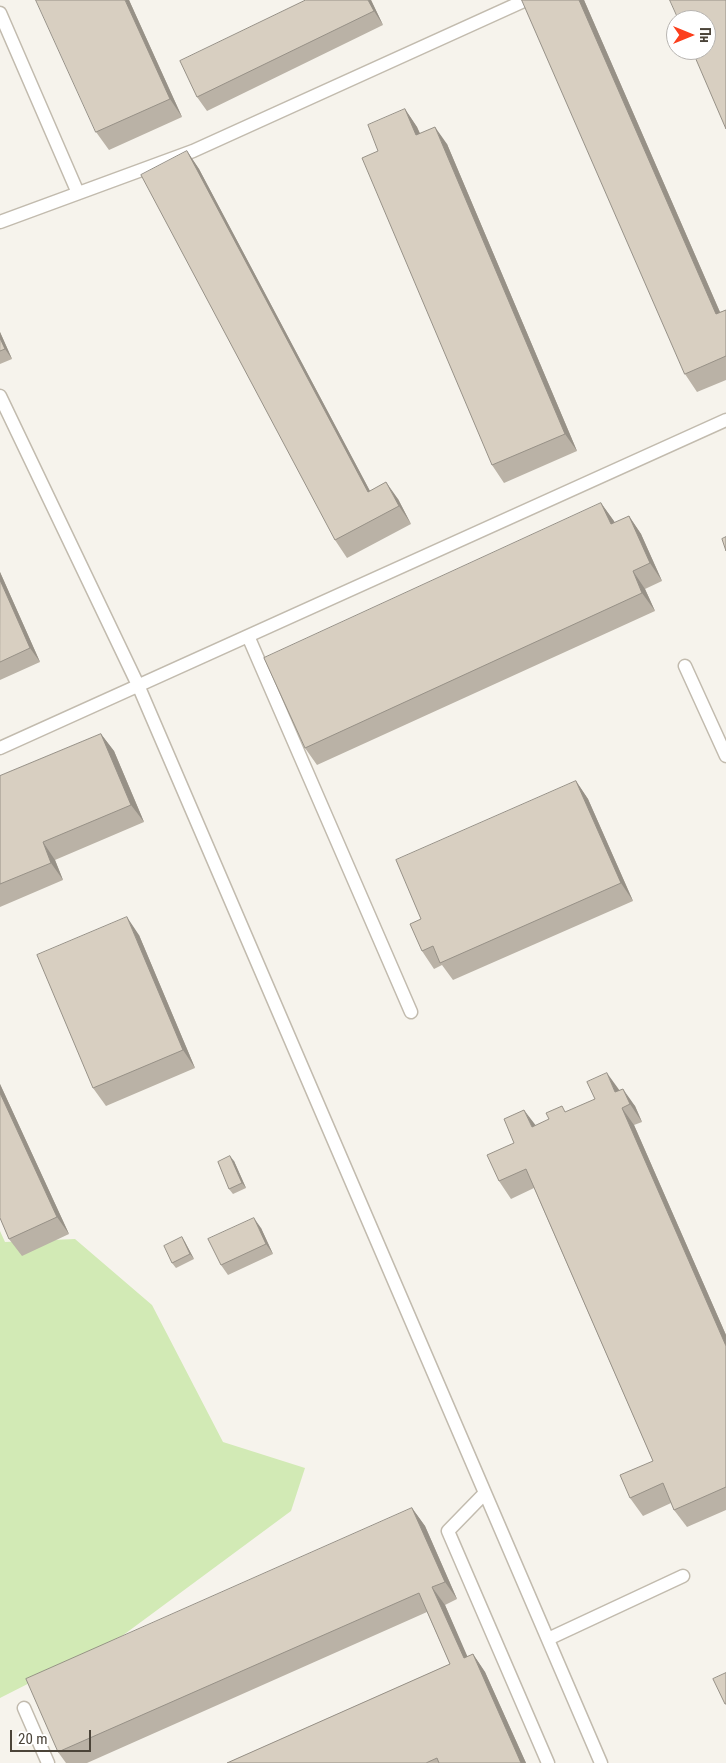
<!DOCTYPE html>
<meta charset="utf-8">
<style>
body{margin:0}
#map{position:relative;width:726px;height:1763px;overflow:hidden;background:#f6f3ec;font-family:"Roboto Condensed",sans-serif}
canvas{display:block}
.north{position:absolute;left:666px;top:10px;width:50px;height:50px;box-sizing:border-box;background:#fff;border:1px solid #b7b4b0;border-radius:50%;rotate:90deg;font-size:14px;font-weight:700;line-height:20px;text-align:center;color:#4b4439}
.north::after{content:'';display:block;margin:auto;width:18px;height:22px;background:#fc3f1d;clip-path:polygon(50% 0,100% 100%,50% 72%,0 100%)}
.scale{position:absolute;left:10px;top:1730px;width:81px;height:22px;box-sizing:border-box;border:2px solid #4b4439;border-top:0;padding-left:6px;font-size:15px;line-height:18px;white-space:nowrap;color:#4b4439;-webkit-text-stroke:4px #fff;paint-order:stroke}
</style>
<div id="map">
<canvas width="726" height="1763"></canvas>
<div class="north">Пн</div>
<div class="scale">20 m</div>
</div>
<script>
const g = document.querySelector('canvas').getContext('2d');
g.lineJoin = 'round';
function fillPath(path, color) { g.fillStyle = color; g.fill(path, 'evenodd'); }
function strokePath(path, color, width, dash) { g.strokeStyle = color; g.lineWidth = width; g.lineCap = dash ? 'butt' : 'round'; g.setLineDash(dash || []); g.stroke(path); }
const green = new Path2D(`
 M0,1231L5,1242L75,1239L152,1305L223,1442L305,1468L291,1511L122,1636L0,1698Z`);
const service = new Path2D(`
 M0,13L78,193
 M0,222L193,151L526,0
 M0,396L138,685L601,1763
 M248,636L411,1012
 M685,666L726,756
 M0,748L726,420
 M485,1493L448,1531L548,1763
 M548,1639L683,1576
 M24,1708L48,1763`);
const wall = new Path2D(`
 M129,0L182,117L109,150L96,132Z
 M306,0H371L383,25L207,111L197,97Z
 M522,0H584L720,312L726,310V380L697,392L685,374Z
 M405,109L417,127L420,133L447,144L577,451L504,483L492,465L378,151Z
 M187,151L199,169L370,491L398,499L411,524L347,558L335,540Z
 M0,332L12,359L0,364Z
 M601,503L615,523L629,516L641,534L662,581L645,589L655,611L317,765L305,748Z
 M0,572L40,662L0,680Z
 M101,734L114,751L144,822L55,860L63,880L0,907V776Z
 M576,781L588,799L633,901L453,980L442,965L434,969L422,951L421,919Z
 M139,935L195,1068L106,1106L93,1088Z
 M0,1084L69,1234L22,1256L9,1239L0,1218Z
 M619,1090L635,1106L642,1122L634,1125L726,1335V1510L687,1527L674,1510L671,1503L643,1516L630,1498L653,1461L534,1188L511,1199L499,1181L514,1143L535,1126Z
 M234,1161L246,1188L233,1194L229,1189Z
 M261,1228L273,1254L228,1275L221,1265Z
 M182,1237L185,1242L194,1259L176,1268L172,1263Z
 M412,1508L425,1526L457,1599L445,1605L467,1657L473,1654L485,1672L526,1763H227L450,1664L427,1612L87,1763H66L58,1752Z`);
const shadedWall = new Path2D(`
 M125,0H129L182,117L170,99Z
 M368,0H371L383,25L374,11Z
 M579,0H584L726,326L716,314Z
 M405,109L417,127L428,153L416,135Z
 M435,127L447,144L577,451L565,434Z
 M187,151L199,169L380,510L368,492Z
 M0,332L12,359L5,349L0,338Z
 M386,482L398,499L411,524L399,506Z
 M601,503L614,521L623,542L611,524Z
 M629,516L641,534L662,581L650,563Z
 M633,571L645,589L655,611L642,593Z
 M0,572L40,662L30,648L0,580Z
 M101,734L114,751L144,822L131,805Z
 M576,781L588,799L633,901L621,883Z
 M43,842L55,860L63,880L51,863Z
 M127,917L139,935L195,1068L183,1050Z
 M607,1073L620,1091L615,1092Z
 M0,1084L69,1234L57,1217L0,1093Z
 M623,1089L635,1106L642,1122L630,1104Z
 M622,1108L634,1125L726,1335V1346Z
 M524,1110L537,1127H532Z
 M230,1156L234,1161L246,1188L242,1183Z
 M254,1218L261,1228L273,1254L266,1244Z
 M182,1237L185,1242L194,1259L190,1254Z
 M412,1508L425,1526L457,1599L445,1582Z
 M432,1587L445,1605L476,1676L464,1658Z
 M473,1654L485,1672L526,1763H521Z`);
const building = new Path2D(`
 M36,0H125L170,99L96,132Z
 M306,0H368L374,11L197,97L180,61Z
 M522,0H579L716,314L726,310V356L685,374Z
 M670,0H726V129L692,50H706V20H679Z
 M405,109L416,135L435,127L565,434L492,465L362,158L378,151L368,125Z
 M187,151L368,492L386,482L399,506L335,540L141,175Z
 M0,338L5,349L0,351Z
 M601,503L611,524L629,516L650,563L633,571L642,593L305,748L264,658Z
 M726,537V551L722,539Z
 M0,580L30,648L0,662Z
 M101,734L131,805L43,842L51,863L0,884V776Z
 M576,781L621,883L440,963L433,946L422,951L410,924L421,919L396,860Z
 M127,917L183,1050L93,1088L37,955Z
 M607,1073L615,1092L623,1089L630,1104L622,1108L726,1346V1487L674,1510L663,1483L630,1498L620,1475L653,1461L526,1169L499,1181L487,1155L514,1143L504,1119L524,1110L532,1127L549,1119L546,1113L562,1106L565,1112L595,1099L587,1082Z
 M0,1093L57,1217L9,1239L0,1218Z
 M230,1156L242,1183L229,1189L218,1162Z
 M254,1218L266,1244L221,1265L208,1239Z
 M182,1237L190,1254L172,1263L164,1246Z
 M412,1508L445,1582L432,1587L464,1658L473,1654L521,1763H439L437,1758L426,1763H227L450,1664L419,1593L58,1752L26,1679Z
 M726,1673V1704H725L713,1679Z`);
fillPath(green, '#d2eab5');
strokePath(service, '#c2bbae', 15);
strokePath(service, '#fff', 12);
fillPath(wall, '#bab2a6');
fillPath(shadedWall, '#979187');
fillPath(building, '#d8cfc1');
strokePath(building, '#979187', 1);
</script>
